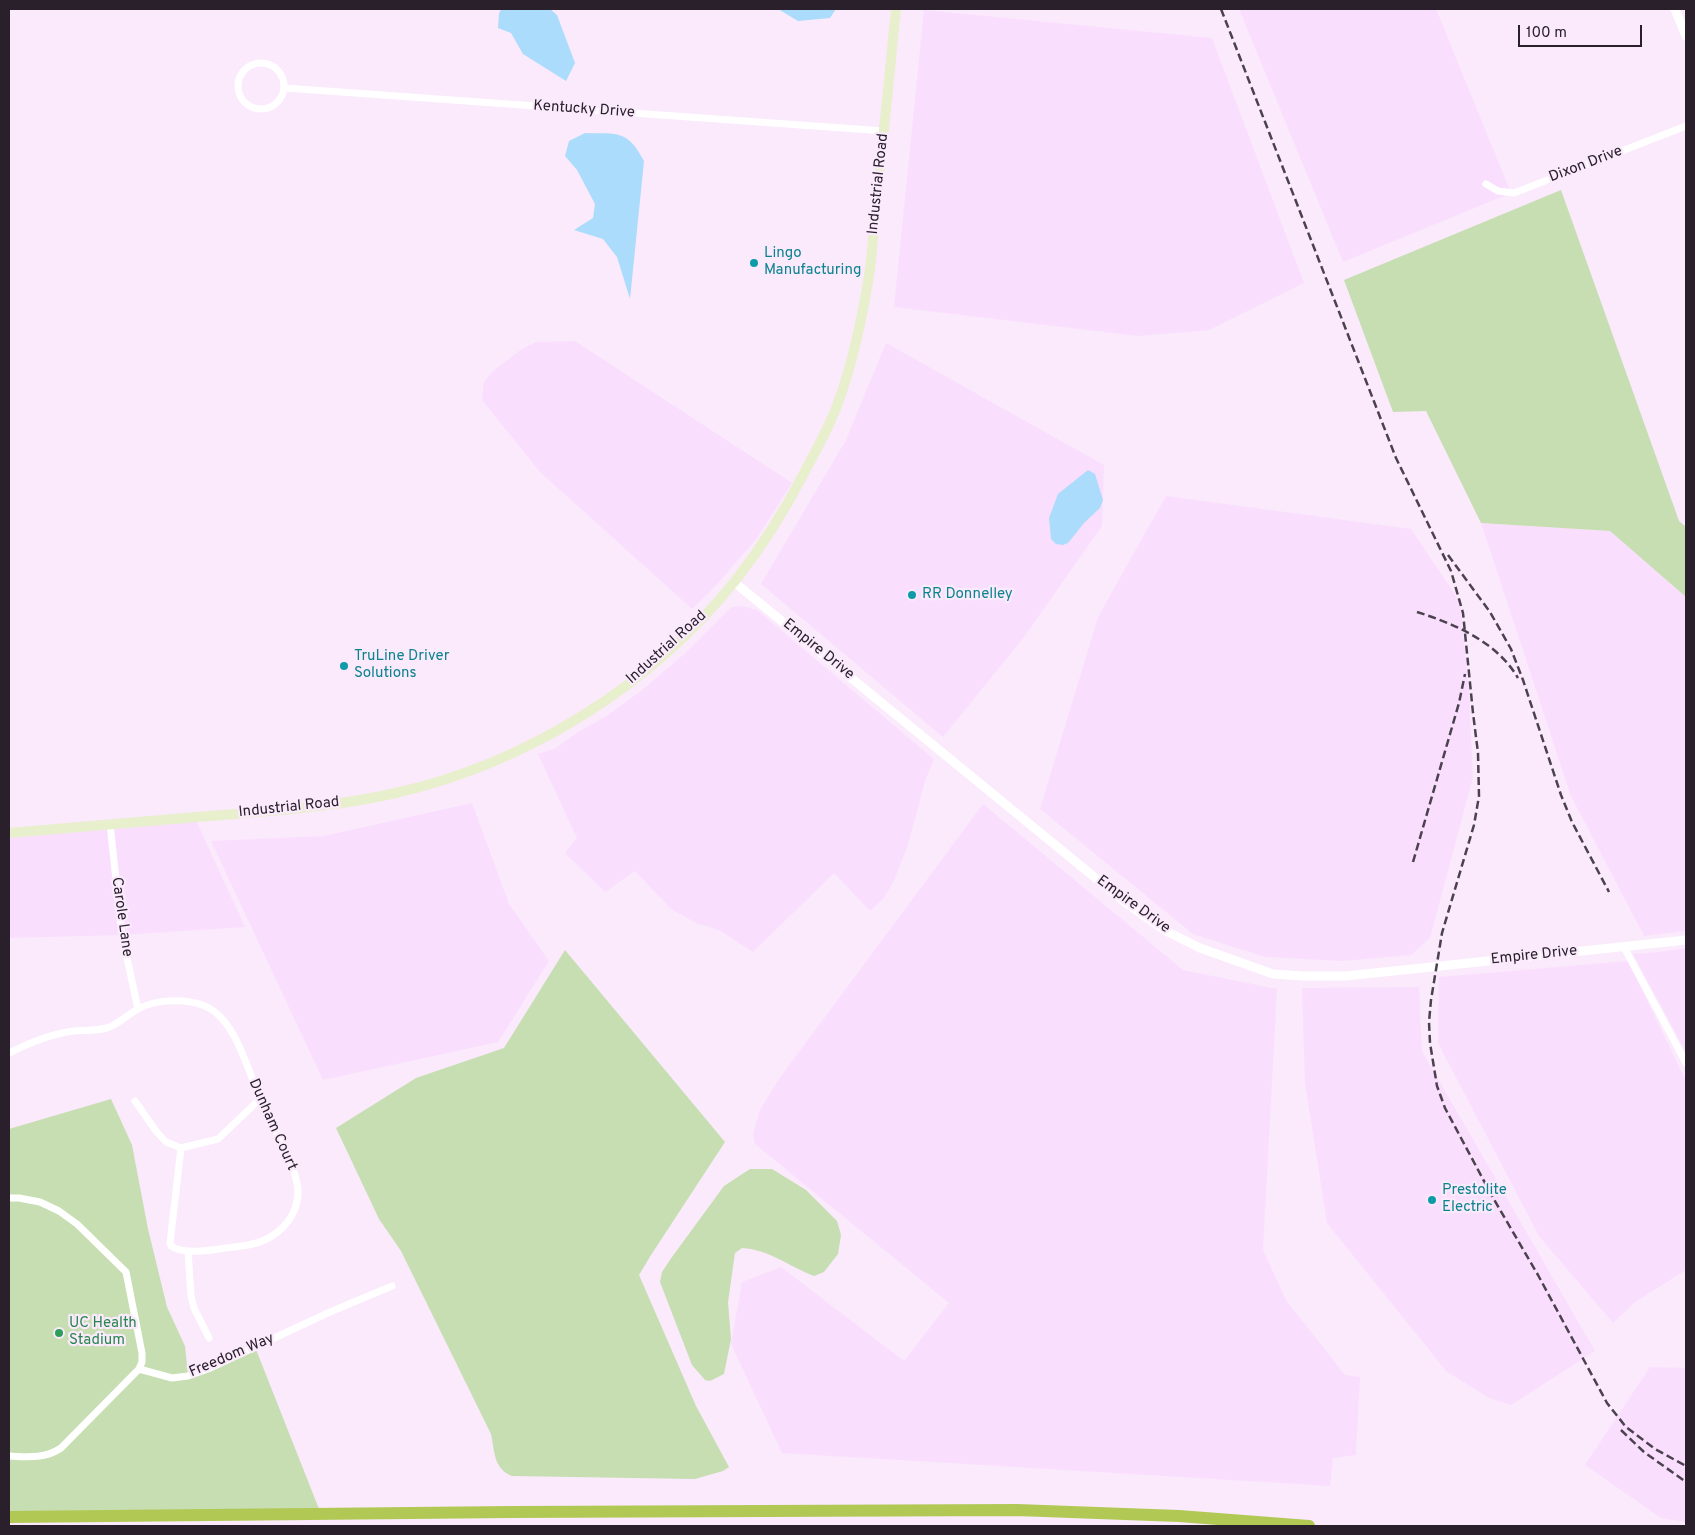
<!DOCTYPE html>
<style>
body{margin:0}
#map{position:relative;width:1695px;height:1535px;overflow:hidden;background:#faeafc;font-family:Overpass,sans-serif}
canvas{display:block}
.frame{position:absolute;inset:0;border:10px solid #2a202c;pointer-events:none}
.scale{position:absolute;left:1518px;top:25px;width:124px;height:22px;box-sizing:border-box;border:2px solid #2a202c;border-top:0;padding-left:6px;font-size:15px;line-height:18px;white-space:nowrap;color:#2a202c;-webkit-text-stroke:4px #faeafc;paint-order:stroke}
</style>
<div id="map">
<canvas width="1695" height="1535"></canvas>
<div class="frame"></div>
<div class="scale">100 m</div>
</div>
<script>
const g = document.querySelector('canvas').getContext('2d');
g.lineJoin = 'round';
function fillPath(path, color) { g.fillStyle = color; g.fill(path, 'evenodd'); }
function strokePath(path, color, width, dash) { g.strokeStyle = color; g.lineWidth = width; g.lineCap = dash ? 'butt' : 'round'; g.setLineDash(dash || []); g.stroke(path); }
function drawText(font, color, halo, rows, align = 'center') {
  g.font = font + ' Overpass,sans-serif'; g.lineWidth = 4.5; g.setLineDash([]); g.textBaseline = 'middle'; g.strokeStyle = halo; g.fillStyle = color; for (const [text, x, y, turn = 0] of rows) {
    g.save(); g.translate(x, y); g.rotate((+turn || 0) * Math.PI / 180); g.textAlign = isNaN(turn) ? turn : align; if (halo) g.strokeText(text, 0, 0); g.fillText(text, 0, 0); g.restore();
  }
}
const built = new Path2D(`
 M1239,9H1436L1511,193L1343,262Z
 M924,10L1212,38L1304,283L1209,330L1138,336L894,307Z
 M575,341L792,483L757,538L710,592L692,609L540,472L482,400L484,382L493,371L519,351L536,342Z
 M886,343L1104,465L1102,526L1024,637L943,737L761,584L846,440Z
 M1166,496L1411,529L1460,602L1469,691L1473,777L1430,938L1411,955L1342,961L1265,957L1193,934L1040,809L1098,617Z
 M1481,523L1610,531L1686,597V931L1644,936L1571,796Z
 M742,606L757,610L934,759L925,781L908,845L893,883L883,899L870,911L834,873L753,952L719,930L698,924L671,909L635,871L605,892L565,853L577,838L538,754L556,748L578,732L608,715L641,691L683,655L729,609L732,607Z
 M472,803L509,904L549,961L498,1042L323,1080L211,841L324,836Z
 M983,804L1183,970L1277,989L1263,1250L1286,1300L1345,1375L1360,1377L1356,1455L1333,1458L1330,1486L782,1453L731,1344L742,1282L781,1267L904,1361L949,1303L755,1144L753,1133L760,1110L779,1079Z
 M195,818L245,927L122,935L9,938V832Z
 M1686,948V1052L1633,954L1659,952Z
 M1628,961L1686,1081V1270L1635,1302L1613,1323L1539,1236L1438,1043L1439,977Z
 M1419,987L1422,1051L1595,1351L1511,1405L1489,1398L1446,1371L1327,1223L1305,1083L1302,988Z
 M1650,1367L1686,1368V1522L1661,1518L1585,1465Z`);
const green = new Path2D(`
 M1561,190L1679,521L1686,527V597L1610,531L1481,523L1426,411L1393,412L1344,280Z
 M565,950L725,1142L651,1255L639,1275L696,1406L729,1467L723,1471L695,1479L512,1476C493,1468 495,1452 491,1434L401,1251L379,1219L336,1128L416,1078L504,1048Z
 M111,1099L132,1145L148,1229L167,1307L185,1346L188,1375L255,1347L321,1514L9,1517V1129Z
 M750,1169H772L806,1190L837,1221L841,1235L838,1254L824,1272L814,1276C788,1266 770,1250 742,1248L735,1253L728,1302L731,1339L724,1374L710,1381L705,1380L692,1365L660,1282L662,1272L672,1257L724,1186Z`);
const water = new Path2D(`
 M501,9H550L557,15L575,63L566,81L523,54L511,33L498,28L499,14Z
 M778,9H836L830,18L798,21Z
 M585,133C617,134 627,129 644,161L630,299L617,257L603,239L574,230L593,218L595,204L577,170L565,156L569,141Z
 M1088,470L1095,474L1103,500L1100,508L1084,523L1068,543L1063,545L1056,544L1051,539L1049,518L1058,494Z`);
const minor = new Path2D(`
 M238 86a23 23 0 1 1 46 0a23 23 0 1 1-46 0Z
 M285,88L884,131
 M1486,184L1498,191L1514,193L1686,126
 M110,824L122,935L138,1009
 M1624,947L1686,1063
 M9,1053C29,1043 50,1034 73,1031C84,1030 96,1031 107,1028C117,1025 126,1016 136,1010C154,999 185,998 205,1006C236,1019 248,1072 261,1101C272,1126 297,1165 298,1192C298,1204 293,1217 284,1226C270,1241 254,1245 234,1247C217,1249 185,1256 171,1246L170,1243L181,1148
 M135,1101L156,1131L166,1142L181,1148
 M181,1148L218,1139L260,1099
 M9,1198H19L40,1202L59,1211L77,1224L126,1272L142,1353V1362L139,1369
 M188,1251L191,1296L194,1308L209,1338
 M9,1456C27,1457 45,1459 61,1448L139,1369L172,1378L188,1376L208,1369L330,1312L392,1286`);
const tertiary = new Path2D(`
 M1675,9L1686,36
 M734,582L1126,903L1166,931L1200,948L1273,974L1303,976H1346L1686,940`);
const secondary = new Path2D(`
 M9,833C75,828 142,822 209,816C272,811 334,807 396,793C527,763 651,686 735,581C761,548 784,512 803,475C815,452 829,428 838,403C854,359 863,315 870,269L896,9`);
const motorway = new Path2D(`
 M9,1517L511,1512L1017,1510L1179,1516L1309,1526`);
const rail = new Path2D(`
 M1221,9L1396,458L1451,571L1463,613L1473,713L1478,753L1479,796L1474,825L1442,933L1431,1000L1429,1022L1430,1043L1437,1086L1445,1108L1492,1196L1538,1275L1607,1403L1626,1427L1655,1449L1686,1466
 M1448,555L1490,612L1511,649L1523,680L1561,795L1572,822L1609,892
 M1417,612C1455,624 1497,642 1518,678
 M1413,862L1459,703L1465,674
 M1621,1430L1644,1452L1686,1482`);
const markers = [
 [754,263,5,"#0f9aa8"],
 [912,595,5,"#0f9aa8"],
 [344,666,5,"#0f9aa8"],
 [1432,1200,5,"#0f9aa8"],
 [59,1333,5,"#2e9e5b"]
];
const streetNames = [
 ["Kentucky Drive",584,110,4],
 ["Dixon Drive",1586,165,-21],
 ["Industrial Road",879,184,-84],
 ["Industrial Road",667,648,-42],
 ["Empire Drive",818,650,39],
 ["Industrial Road",289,808,-6],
 ["Empire Drive",1133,905,36],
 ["Carole Lane",121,917,82],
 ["Empire Drive",1534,956,-6],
 ["Dunham Court",272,1125,66],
 ["Freedom Way",232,1356,-23]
];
const cultureNames = [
 ["Lingo",764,254],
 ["Manufacturing",764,271],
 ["RR Donnelley",922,595],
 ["TruLine Driver",354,657],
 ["Solutions",354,674],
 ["Prestolite",1442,1191],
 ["Electric",1442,1208]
];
const leisureNames = [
 ["UC Health",69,1324],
 ["Stadium",69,1341]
];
fillPath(built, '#f9dffd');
fillPath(green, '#c6deb1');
fillPath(water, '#abdcfb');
strokePath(minor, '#fff', 7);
strokePath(tertiary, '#fff', 9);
strokePath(secondary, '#e8efcc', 10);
strokePath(motorway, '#b1c954', 12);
strokePath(rail, '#4c414e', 2.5, [8, 4]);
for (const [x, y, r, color] of markers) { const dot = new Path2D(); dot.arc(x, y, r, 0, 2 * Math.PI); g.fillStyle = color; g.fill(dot); strokePath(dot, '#faeafc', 2); }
drawText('15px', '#2a202c', '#faeafc', streetNames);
drawText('15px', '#0d838f', '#faeafc', cultureNames, 'left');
drawText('15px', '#27864d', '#faeafc', leisureNames, 'left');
</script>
